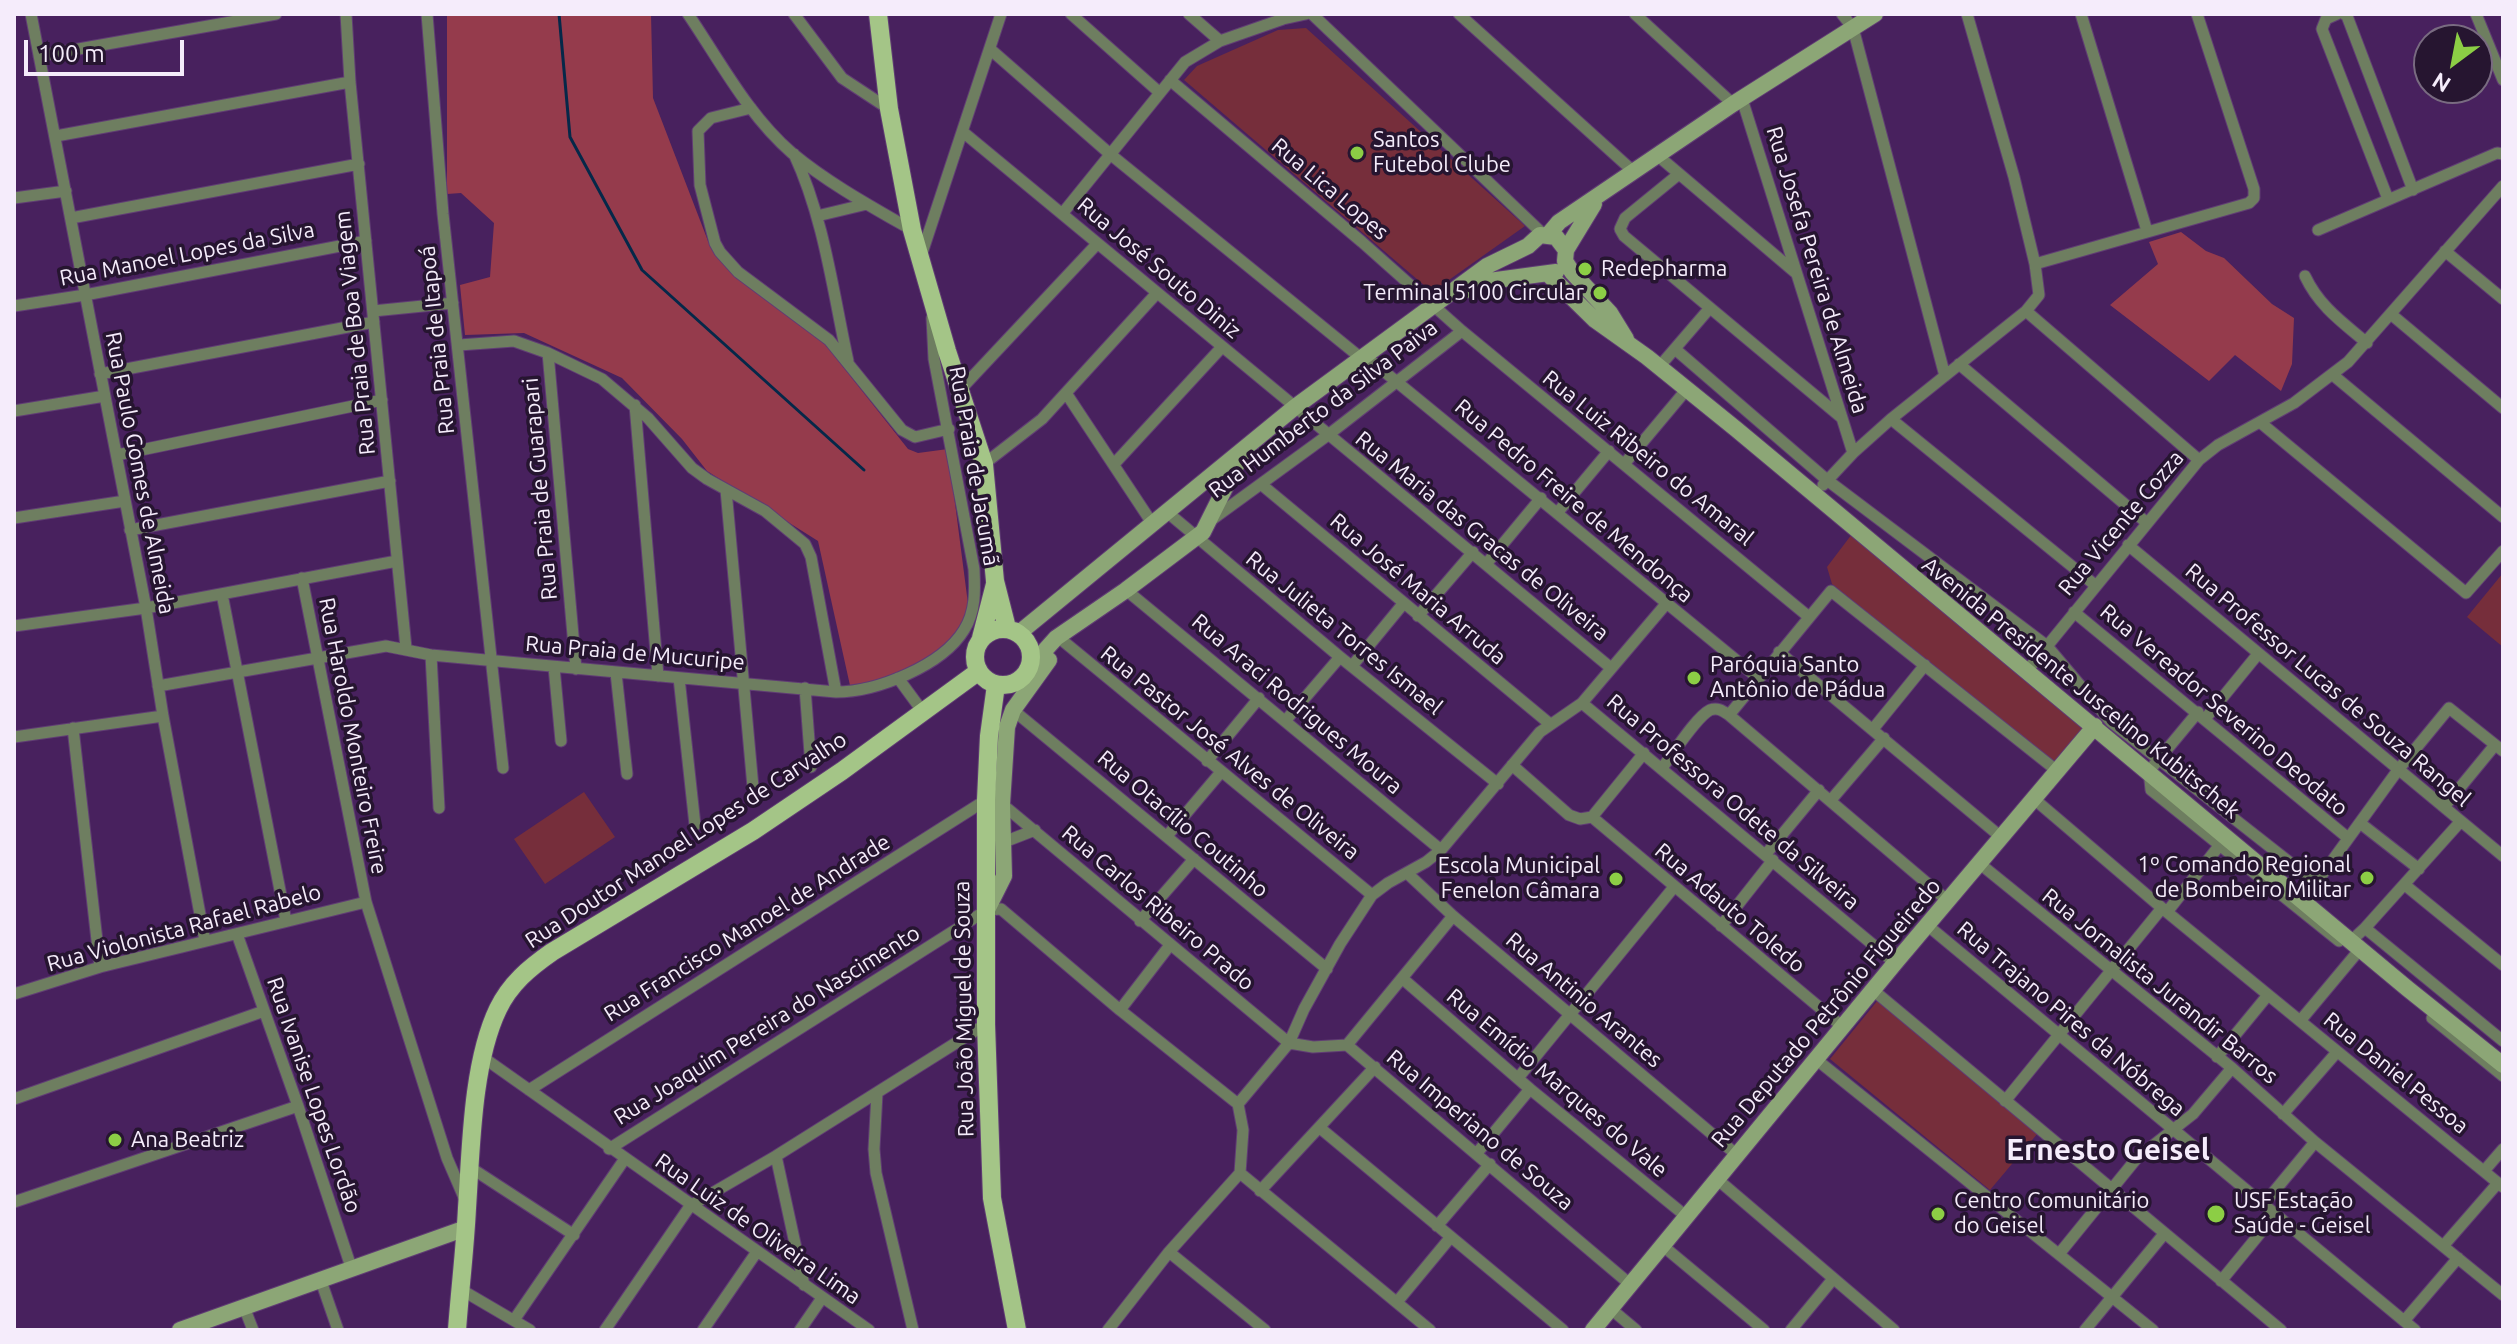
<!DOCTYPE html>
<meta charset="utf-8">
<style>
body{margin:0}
#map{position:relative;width:2517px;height:1344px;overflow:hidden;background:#48215e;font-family:Ubuntu,sans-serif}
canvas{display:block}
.frame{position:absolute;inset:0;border:16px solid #f5ecfb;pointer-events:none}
.north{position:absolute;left:2413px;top:24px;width:80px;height:80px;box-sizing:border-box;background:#261530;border:2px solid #796b81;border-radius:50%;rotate:212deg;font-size:22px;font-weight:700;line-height:32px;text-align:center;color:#f5ecfb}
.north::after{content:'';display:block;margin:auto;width:28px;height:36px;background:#8cce45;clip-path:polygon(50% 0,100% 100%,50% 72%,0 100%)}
.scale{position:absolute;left:24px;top:40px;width:160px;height:36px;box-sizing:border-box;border:4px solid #f5ecfb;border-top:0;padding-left:10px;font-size:24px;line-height:28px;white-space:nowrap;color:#f5ecfb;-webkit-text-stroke:6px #261530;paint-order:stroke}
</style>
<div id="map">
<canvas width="2517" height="1344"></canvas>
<div class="frame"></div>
<div class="north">N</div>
<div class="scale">100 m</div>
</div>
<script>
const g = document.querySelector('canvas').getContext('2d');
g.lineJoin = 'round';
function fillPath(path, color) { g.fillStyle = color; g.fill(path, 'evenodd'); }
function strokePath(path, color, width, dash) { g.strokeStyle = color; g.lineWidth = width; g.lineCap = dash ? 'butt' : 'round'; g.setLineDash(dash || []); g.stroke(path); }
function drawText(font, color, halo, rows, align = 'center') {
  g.font = font + ' Ubuntu,sans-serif'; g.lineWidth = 7; g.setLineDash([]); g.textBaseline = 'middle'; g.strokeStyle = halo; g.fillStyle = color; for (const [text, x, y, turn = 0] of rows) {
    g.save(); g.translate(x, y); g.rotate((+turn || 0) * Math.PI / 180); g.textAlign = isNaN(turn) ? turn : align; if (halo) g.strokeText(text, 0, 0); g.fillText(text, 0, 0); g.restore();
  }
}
const green = new Path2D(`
 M1306,28L1525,226L1432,292L1184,80L1197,66L1278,30Z
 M1852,534L2085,728L2057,765L1832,584L1827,567Z
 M2503,573V647L2467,617Z
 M584,792L615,837L545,884L514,839Z
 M1878,1000L2038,1133L1990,1190L1830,1059Z`);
const forest = new Path2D(`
 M447,14H651L653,98L708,241L825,344L908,449L918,453L948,449L971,627L907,677L851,690L818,541L707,471L682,439L622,378L524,333L465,335L460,285L490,277L494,223L461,193L447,194Z
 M2181,232L2206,251L2224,258L2272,304L2294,318L2292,364L2281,391L2235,355L2209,381L2110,305L2158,264L2149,242Z`);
const stream = new Path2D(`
 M559,14L570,137L642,270L864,470`);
const street = new Path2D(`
 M31,14L146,608L163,716L205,941
 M346,14L350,82L406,648
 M427,14L443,214L503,768
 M688,14C720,61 748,115 792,153C828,183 872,207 912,230
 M794,14L842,78L889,109
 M1071,14L1159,92
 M1189,14L1220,41
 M1312,14L1544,235
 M1459,14L1634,172
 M1635,14L1733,104
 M1842,14L1853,28L1945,376
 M2081,14L2147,231
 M2337,14L2326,19L2322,29L2388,199
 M2344,14L2347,16L2413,190
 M2476,14L2503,80
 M990,49L1110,154L1361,358
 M39,56L276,14
 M1170,80L1362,242L1462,331L1809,617
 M1742,99L1853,453
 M751,108L711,118L698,131L700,185L715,243L720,252L738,272L829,340L902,430L915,437L949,429
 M963,132L1611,668
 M56,136L350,82
 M794,154C824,218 833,292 848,361
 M1657,155L1796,273
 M1679,174L1625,218L1620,229L1624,236L1842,418
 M14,198L66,191
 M1062,214L1185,62L1220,41L1283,19L1306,14
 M817,216L867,204
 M71,218L359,164
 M2318,230L2497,153L2503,154
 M2445,251L2503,299
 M921,256L1001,14
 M2035,264L2249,203L2254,198V189L2197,14
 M2305,276C2319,306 2342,322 2367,343
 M14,306L85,295L366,241
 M373,311L453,303
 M2026,311L2199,460
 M2392,315L2503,408
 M459,345L514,341L548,353L602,379L648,418L692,468L707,479L765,511L805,544L811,557L836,692
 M1675,349L1827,480L2047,646L2111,722L2316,883
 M548,353L576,669
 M1364,355L1758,678
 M1959,364L2147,523
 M1659,367L1709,309
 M100,374L374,322
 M2333,375L2503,517
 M959,391L1097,244
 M1066,393L1152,523
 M635,405L658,676
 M14,411L105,396
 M1891,419L2095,585
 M2261,423L2466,593L2503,551
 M117,455L382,400
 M1115,463L1222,347
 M1625,463L1687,389
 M984,464L1042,419L1157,293
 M1262,485L1550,724
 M1823,485L1853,453L1891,419L2026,311L2039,295L2035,264L2014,177L1967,14
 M726,490L754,798
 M1167,512L1340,657L1498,784
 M1558,512L1609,451
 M14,518L125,501
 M1210,521L1328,435L1462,331
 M130,530L390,481
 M2128,545L2503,856
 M1487,563L1541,498
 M302,578L366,902L447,1158L466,1202
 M1126,590L1441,850
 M222,594L286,921
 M2074,612L2348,838
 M1418,616L1473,552
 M14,626L146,608L397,561
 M1063,641L1372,895
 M1779,652L2001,837
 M431,655L439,808
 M1352,666L1403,604
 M554,667L561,741
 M2026,672L2199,460L2218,445L2294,403L2348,362L2503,186
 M616,673L627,774
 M679,678L695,825
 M898,678L923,712
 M158,686L386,646L431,655L836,692C876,692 942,666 964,630C976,611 975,590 974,569L934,359L932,318
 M805,688L811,767
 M1582,703L1895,963
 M1013,710L1327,969
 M2198,712L2149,771L2151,790L2339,941
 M1729,715L1831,591L2056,770
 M2205,719L2258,654
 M1286,720L1340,657
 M73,728L100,967
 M1873,729L1925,665
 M14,737L163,716
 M1207,761L1259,698
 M1512,765L1569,815L1580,819L1592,817L1644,753
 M1662,768C1673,754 1696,717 1710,710C1718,707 1723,711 1729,715L1948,901
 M2033,798L2162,908L2503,1187
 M1831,800L1884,738
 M1002,804L1289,1043L1313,1047L1347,1045L1631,1285
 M2444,807L2495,745
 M1592,817L1844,1028
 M2360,823L2419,869
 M1167,836L1221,772
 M1004,842L1035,830
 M1766,854L1819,790
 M1979,863L2232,1068L2315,1142L2503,1295
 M1407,873L1453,916L1737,1155
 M2405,885L2503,965
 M2303,901L2398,770L2449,708L2503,751
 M2167,912L2219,846
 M1140,921L1194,859
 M1927,925L2415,1330
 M1721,926L1773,860
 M2365,928L2461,821
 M237,934L298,1106L352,1270
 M2352,940L2365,928L2503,1041
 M1403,979L1530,1089L1687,1217
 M1873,990L2281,1330
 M14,994L100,967L366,902
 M1120,1010L1170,945
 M2432,1018L2503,1076
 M2300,1021L2361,948
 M1347,1045L1453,916
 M2217,1057L2268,995
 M484,1058L869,1330
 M1817,1060L2153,1330
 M1518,1078L1674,887
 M529,1090L986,800
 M877,1093L874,1149L876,1173L913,1330
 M14,1099L264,1011
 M2005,1101L2162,908
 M1238,1104L1289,1043L1304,1009L1340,944L1372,895L1388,883L1426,862L1441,850L1540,732L1582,703L1666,604
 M1238,1104L1243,1130L1240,1173
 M2283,1114L2337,1052
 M1320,1128L1563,1330
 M609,1149L987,910L1001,909L1120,1010L1238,1104
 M1477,1153L1530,1089
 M776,1156L804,1285
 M468,1166L574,1235
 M2484,1171L2503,1149
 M1240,1173L1430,1330
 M1717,1179L1894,1330
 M1260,1191L1375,1067
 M14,1202L298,1106
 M2263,1205L2315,1142
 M1437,1226L1490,1164
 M2444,1245L2498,1183
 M1663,1246L1764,1330
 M1169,1252L1265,1330
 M2059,1254L2137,1158L2193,1114L2232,1068
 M321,1281L338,1330
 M2221,1281L2275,1215
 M460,1289L530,1330
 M1397,1302L1450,1238
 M244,1307L253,1330
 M1611,1309L1636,1330
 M514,1320L624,1160
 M2404,1321L2458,1258
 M605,1330L690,1206L776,1156L986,1024
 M703,1330L756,1253
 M800,1330L822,1298
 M1108,1330L1169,1252L1240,1173
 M1791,1330L1833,1279
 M2085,1330L2164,1234`);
const secondary = new Path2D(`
 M1594,204L1566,250L1565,261L1572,272L1610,313L1626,339
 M1548,235L1559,222L1733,104L1875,14
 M1548,274L1595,320L1647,357L1736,429L2408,989L2503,1065
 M1466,290L1489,281L1556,272
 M1019,633L1295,407L1487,266L1528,246L1540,235L1556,237L1566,250
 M1029,668L1056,638L1126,590L1203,532L1243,452
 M987,910L1004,876L1002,804L1007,727L1013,710L1049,660
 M180,1330L466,1228
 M1593,1330L1895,963L2095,726`);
const primary = new Path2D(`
 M878,14L889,109L912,230L947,351L984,464L995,581L1007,628
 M975 657a28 28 0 1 1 56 0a28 28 0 1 1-56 0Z
 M981,638L995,584
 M996,685L989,736L986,800V1024L992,1198L1017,1330
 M457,1330C460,1289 465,1249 467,1208C471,1149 472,1063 498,1009C510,984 529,968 552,952L753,831L842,771L979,671`);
const markers = [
 [1357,153,8,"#8cce45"],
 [1585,269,8,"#8cce45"],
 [1600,293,8,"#8cce45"],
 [1694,678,8,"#8cce45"],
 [2367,878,8,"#8cce45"],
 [1616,879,8,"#8cce45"],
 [115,1140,8,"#8cce45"],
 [1938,1214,8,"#8cce45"],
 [2216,1214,10,"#8cce45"]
];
const poiNames = [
 ["Santos",1373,140],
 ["Futebol Clube",1373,165],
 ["Redepharma",1601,269],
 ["Terminal 5100 Circular",1584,293,"right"],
 ["Paróquia Santo",1710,665],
 ["Antônio de Pádua",1710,690],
 ["1º Comando Regional",2351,865,"right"],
 ["de Bombeiro Militar",2351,890,"right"],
 ["Escola Municipal",1600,866,"right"],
 ["Fenelon Câmara",1600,891,"right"],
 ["Ana Beatriz",131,1140],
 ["Centro Comunitário",1954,1201],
 ["do Geisel",1954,1226],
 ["USF Estação",2234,1201],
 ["Saúde - Geisel",2234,1226]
];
const streetNames = [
 ["Rua Lica Lopes",1330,189,40],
 ["Rua Manoel Lopes da Silva",187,254,-11],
 ["Rua José Souto Diniz",1159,268,40],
 ["Rua Josefa Pereira de Almeida",1817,270,73],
 ["Rua Praia de Boa Viagem",355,333,-96],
 ["Rua Praia de Itapoá",437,340,-96],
 ["Rua Humberto da Silva Paiva",1323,409,-37],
 ["Rua Luiz Ribeiro do Amaral",1648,458,39],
 ["Rua Praia de Jacumã",974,466,80],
 ["Rua Paulo Gomes de Almeida",140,473,79],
 ["Rua Praia de Guarapari",540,489,-95],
 ["Rua Pedro Freire de Mendonça",1574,501,40],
 ["Rua Vicente Cozza",2121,523,-50],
 ["Rua Maria das Gracas de Oliveira",1482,536,39],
 ["Rua José Maria Arruda",1418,589,40],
 ["Rua Julieta Torres Ismael",1344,633,39],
 ["Rua Praia de Mucuripe",635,653,5],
 ["Rua Professor Lucas de Souza Rangel",2328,685,40],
 ["Avenida Presidente Juscelino Kubitschek",2081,688,39],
 ["Rua Araci Rodrigues Moura",1297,704,40],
 ["Rua Vereador Severino Deodato",2224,710,40],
 ["Rua Haroldo Monteiro Freire",353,736,79],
 ["Rua Pastor José Alves de Oliveira",1230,753,39],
 ["Rua Professora Odete da Silveira",1733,802,40],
 ["Rua Otacílio Coutinho",1183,824,40],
 ["Rua Doutor Manoel Lopes de Carvalho",686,840,-33],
 ["Rua Carlos Ribeiro Prado",1158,908,40],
 ["Rua Adauto Toledo",1730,908,40],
 ["Rua Violonista Rafael Rabelo",184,928,-15],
 ["Rua Francisco Manoel de Andrade",747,928,-32],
 ["Rua Jornalista Jurandir Barros",2160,986,39],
 ["Rua Antinio Arantes",1584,1000,40],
 ["Rua João Miguel de Souza",964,1009,-91],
 ["Rua Deputado Petrônio Figueiredo",1826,1013,-50],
 ["Rua Trajano Pires da Nóbrega",2071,1019,40],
 ["Rua Joaquim Pereira do Nascimento",767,1025,-32],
 ["Rua Daniel Pessoa",2396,1073,39],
 ["Rua Emídio Marques do Vale",1557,1083,40],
 ["Rua Ivanise Lopes Lordão",314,1095,71],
 ["Rua Imperiano de Souza",1480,1130,40],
 ["Rua Luiz de Oliveira Lima",758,1229,35]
];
const districtNames = [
 ["Ernesto Geisel",2108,1150]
];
fillPath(green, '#762e3b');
fillPath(forest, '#953b4c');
strokePath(stream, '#052849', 3);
strokePath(street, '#603d74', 13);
strokePath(secondary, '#603d74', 18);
strokePath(primary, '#603d74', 20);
strokePath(street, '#6e7e60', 11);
strokePath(secondary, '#8ca676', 16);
strokePath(primary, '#a4c587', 18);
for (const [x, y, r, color] of markers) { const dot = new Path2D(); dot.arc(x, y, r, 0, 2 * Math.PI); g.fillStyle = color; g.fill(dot); strokePath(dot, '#261530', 3); }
drawText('22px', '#f5ecfb', '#261530', poiNames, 'left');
drawText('22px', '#f5ecfb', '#261530', streetNames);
drawText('bold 30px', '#f5ecfb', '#261530', districtNames);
</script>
